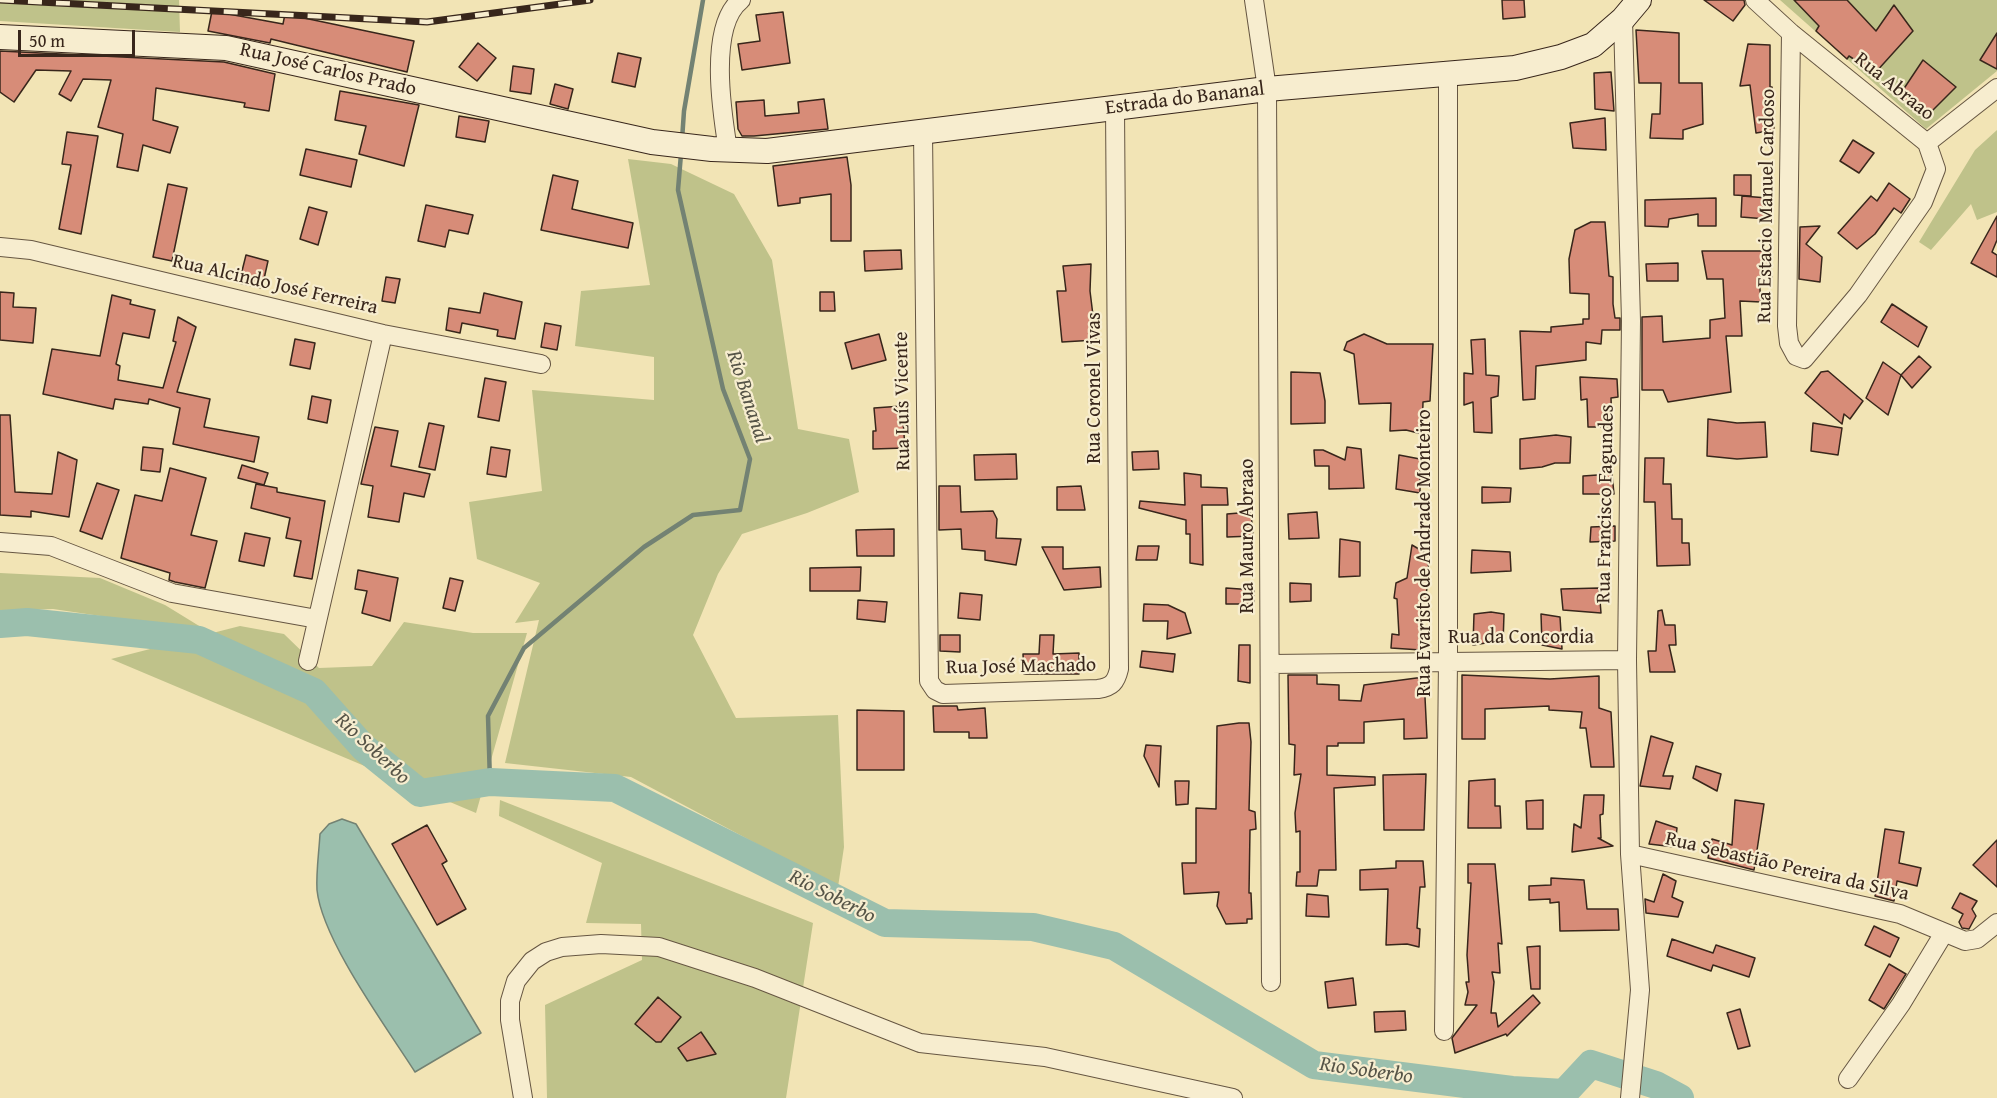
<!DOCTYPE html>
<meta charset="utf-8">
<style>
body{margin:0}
#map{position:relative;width:1997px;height:1098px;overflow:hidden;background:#f2e4b5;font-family:"Gentium Book Plus",serif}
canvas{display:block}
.scale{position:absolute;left:18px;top:30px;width:117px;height:27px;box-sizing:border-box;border:3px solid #38261b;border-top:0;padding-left:8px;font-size:18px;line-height:21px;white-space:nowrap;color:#38261b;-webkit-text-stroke:4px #f7edcf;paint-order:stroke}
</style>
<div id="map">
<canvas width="1997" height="1098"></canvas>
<div class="scale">50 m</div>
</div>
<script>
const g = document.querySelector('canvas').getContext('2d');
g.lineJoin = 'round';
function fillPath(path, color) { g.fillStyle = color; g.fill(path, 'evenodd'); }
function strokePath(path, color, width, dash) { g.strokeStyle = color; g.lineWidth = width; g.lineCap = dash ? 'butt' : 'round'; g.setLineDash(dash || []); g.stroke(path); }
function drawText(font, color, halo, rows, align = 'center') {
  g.font = font + ' "Gentium Book Plus",serif'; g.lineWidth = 4.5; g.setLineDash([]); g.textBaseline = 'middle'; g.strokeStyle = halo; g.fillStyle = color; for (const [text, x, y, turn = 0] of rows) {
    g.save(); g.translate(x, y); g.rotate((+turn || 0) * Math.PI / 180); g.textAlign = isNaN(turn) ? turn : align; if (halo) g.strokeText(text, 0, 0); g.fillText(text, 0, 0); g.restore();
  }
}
const green = new Path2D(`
 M0,0H179L180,32L0,21Z
 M1780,0H1997V71L1926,129Z
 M1997,130V212L1977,220L1971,204L1931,250L1919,242L1975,150Z
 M628,159L671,164L734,194L772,260L798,429L849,439L859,492L807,513L742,534L718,574L693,635L736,718L838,715L844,847L838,887L631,777L505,763L539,620L515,623L540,583L477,559L469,502L542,491L532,390L654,400V357L575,346L581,291L650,285Z
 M0,573L100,578L165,605L209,632L53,609L0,611Z
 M404,622L473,633H527L476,813L111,659L240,626L284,634L319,668L372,666Z
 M500,800L813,923L786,1098H547L545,1005L642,960L641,924L586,923L602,863L499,816Z`);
const water = new Path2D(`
 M342,819L356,824L481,1033L415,1072C387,1028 322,940 317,890C316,872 319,852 320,834L329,824Z`);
const stream = new Path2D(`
 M682,140L684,111L703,0
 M490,782L488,716L524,648L644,547L693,515L740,510L750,459L723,389L678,190L681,154`);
const river = new Path2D(`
 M0,624L27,622L199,640L314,692L363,747L420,793L490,782L615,788L885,923L1033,927L1114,946L1314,1065L1512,1090L1564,1093L1591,1064L1656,1085L1680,1098`);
const building = new Path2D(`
 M1502,0H1524L1525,17L1503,19Z
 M1704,0H1744L1745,5L1733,21Z
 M1794,0H1847L1876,31L1894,5L1913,31L1875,73L1849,56L1847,59L1816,31L1819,26Z
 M212,11L283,24L285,14L414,41L407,72L271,39L270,43L208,31Z
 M783,12L790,63L742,70L738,44L760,41L756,15Z
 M1636,30L1679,33V83H1702L1703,124L1683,130V139L1650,138L1652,114H1660L1661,83H1639Z
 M1997,33V69L1980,60Z
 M478,43L496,58L477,81L459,67Z
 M1748,44L1770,45V87H1772L1774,130L1756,133L1750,85L1740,86Z
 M0,51L224,62L275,74L269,111L244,107L245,103L156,88L153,120L178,127L170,153L143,145L138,171L117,167L123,134L98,127L111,80L83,79L71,101L59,94L71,71L36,70L14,102L0,92Z
 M618,53L641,58L635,87L612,82Z
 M1923,60L1956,87L1924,119L1899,96Z
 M513,66L534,69L531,94L510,91Z
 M1611,72L1614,111L1595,109L1594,73Z
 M555,84L573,89L568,109L550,104Z
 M340,91L419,105L404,166L359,154L366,126L335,120Z
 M824,99L828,129L754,136H742L738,129L736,102L764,100L765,116L799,113L798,102Z
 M459,116L489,121L485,142L456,137Z
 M1605,118L1606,150L1573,148L1570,123Z
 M67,132L98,136L81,234L59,229L71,165L62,164Z
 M1853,140L1874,153L1859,173L1840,161Z
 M306,149L357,160L351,187L300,175Z
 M847,157L851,185V241H831V194L800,198V203L778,206L773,166Z
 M553,175L578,181L572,209L633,223L628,248L541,230Z
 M1734,175H1751V196L1734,195Z
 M1889,183L1910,199L1901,213L1894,208L1875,234L1857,249L1838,233L1871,196L1877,201Z
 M168,184L187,188L172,261L153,257Z
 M1742,196L1768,198L1767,219L1741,217Z
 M1716,198V226H1698V214L1669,219L1668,227L1645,226V200Z
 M426,205L473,215L468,234L449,230L445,247L418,241Z
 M309,207L327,212L318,245L300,239Z
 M1997,216V240L1992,252L1997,255V277L1971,263Z
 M1591,222H1605L1609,276L1613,277V304L1615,318H1620V330H1602L1601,344L1586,342V360L1536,366L1535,399L1523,400L1520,331L1551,332V327L1583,324V319H1589V294L1570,293L1569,259L1575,230Z
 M1820,226L1806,244L1822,257L1820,282L1799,279L1800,227Z
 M901,250L902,269L865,271L864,251Z
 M1702,251H1769L1772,277H1759L1761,302L1740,301L1742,336H1726L1731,392L1668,402L1663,390H1642V317L1662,316L1663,342L1710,338V320L1725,318L1723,279H1707Z
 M246,255L268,261L262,288L239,283Z
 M1678,263V281H1647L1646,264Z
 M1091,264L1090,291L1096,340L1062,342L1057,291H1066L1063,266Z
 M386,277L400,279L395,303L382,301Z
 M0,292L14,293L13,307L36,308L33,343L0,340Z
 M820,292H834L835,311H820Z
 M484,293L522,302L515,339L497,336L498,330L462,323L460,333L446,330L449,308L480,313Z
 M112,295L131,300L130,304L155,310L149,338L123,333L116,364L120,366L118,380L163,388L176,342L173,341L178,317L196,327L177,392L210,399L204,427L259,437L254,462L173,444L180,408L149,399L148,404L115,399L113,409L43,394L52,349L100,356Z
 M1892,304L1927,327L1918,347L1881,322Z
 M545,323L561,326L557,350L541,347Z
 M879,334L886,360L852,369L845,343Z
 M1364,334L1387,344H1433L1430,401L1423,402L1422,434L1406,430L1390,431L1391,403L1359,404L1354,354L1344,350L1347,342Z
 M295,339L315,343L310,369L290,365Z
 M1485,339L1486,375L1499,376L1498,396L1491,398L1492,433L1474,432L1473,402L1464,405V373L1473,374L1471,340Z
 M1919,356L1931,367L1912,388L1901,375Z
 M1883,362L1901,375L1888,415L1866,398Z
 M1828,371L1863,401L1850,419L1844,414L1842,424L1805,393L1821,372Z
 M1291,372L1320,373L1325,401V423L1291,424Z
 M1580,377L1617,379L1618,397L1611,398L1612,427H1588L1587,399L1581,400Z
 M485,378L506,382L499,421L478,417Z
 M312,396L331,400L327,423L308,419Z
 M902,406L905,448L873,449V431H876L874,408Z
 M0,415H10L15,492L52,494L58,452L77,460L69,517L31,511V517L0,515Z
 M1708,419L1737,423L1765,422L1767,457L1737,459L1707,456Z
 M429,423L444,426L435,470L419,467Z
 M1813,423L1842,428L1838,455L1811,451Z
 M375,427L398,431L391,466L430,474L424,497L404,493L399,522L368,517L373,486L361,484Z
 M1556,435L1571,437L1570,463H1555L1542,467L1520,469V439Z
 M143,447L163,449L160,472L141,470Z
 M491,447L510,450L506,477L487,474Z
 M1347,447L1361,449L1364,488L1329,489V466H1315L1314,450H1323L1345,460Z
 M1158,451L1159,469L1133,470L1132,452Z
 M1016,454L1017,479L975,480L974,455Z
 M1399,455L1420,459V493L1396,489Z
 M1645,458H1664L1663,484H1671L1672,519H1682V543H1689L1690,565L1657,566L1655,502H1644Z
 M242,465L268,473L264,485L238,478Z
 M170,468L206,478L191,535L217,541L205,588L175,582L169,580L170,573L121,558L135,495L162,501Z
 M1184,473L1201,475V487L1227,488L1228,505H1202L1203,565L1190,563V534H1186V520L1139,508L1140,501L1185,505Z
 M1612,474L1614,494H1583V476Z
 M97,483L119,490L102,539L80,531Z
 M256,484L277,488V492L325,501L312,579L294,576L301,541L286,538L290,518L251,508Z
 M939,486H960L961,512L993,511L997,519L996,538L1021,539L1016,565L985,560V551L962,549L961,529L939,530Z
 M1081,486L1085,510H1057V487Z
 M1482,487L1511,488L1510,502L1482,503Z
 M1251,512L1253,536L1227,537V514Z
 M1317,512L1319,538L1289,539L1288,514Z
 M1615,526V541L1590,542L1591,527Z
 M894,529V556H857L856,530Z
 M245,533L270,538L264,566L239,561Z
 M1340,539L1360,542V576L1339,577Z
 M1412,545L1429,555L1425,615H1421V650L1391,648L1392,634L1399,635L1397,599L1394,598L1396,583L1407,578Z
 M1138,546H1159L1157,560H1136Z
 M1042,547H1063V569L1100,567L1101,587L1064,590Z
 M1472,550L1510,552L1511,571L1471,573Z
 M861,567L860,591H810V568Z
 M358,570L398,578L390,621L362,613L367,591L355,589Z
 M450,578L463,581L455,611L443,608Z
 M1290,583L1311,584V601L1290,602Z
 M1226,588L1254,590V604H1226Z
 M1599,588L1601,613L1563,610L1561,589Z
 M960,593L982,595L980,620L958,618Z
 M858,600L887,602L885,622L857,619Z
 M1144,604L1168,605L1185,613L1191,633L1167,639L1168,621H1143Z
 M1662,610L1665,625H1675L1676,645H1669L1675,672H1650L1648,651H1656L1658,611Z
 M1491,612L1504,614L1503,644L1492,642L1473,645L1474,614Z
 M1541,614L1560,617L1562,649L1542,645Z
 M940,635H960V652L940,651Z
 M1040,635H1054L1053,654L1079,653V674H1024L1023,654H1039Z
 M1239,645H1250V683L1238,681Z
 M1142,651L1175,654L1173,672L1140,667Z
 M1288,675H1317V684L1339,685V700L1361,701L1364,685L1424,677L1427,738L1404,739V719L1364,722V743H1338V746H1327V775L1375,777V785L1334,788L1336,870H1319L1317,886H1296L1297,872H1300V831L1296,832L1295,813L1301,774L1294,775L1295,745L1289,744Z
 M1462,675L1550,679L1599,676V708L1611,712L1614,767H1591L1586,728H1580L1582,712L1549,710V706L1485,709V739H1462Z
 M933,706H957L958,710L985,708L987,738H969V732H934Z
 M857,710L904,711V770H857Z
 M1239,723H1249L1251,742L1249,810L1255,812L1256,829L1250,830L1249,893H1251L1252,919H1247V923L1226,924L1217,906L1219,892L1184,894L1182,863H1196V808L1216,809L1217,726Z
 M1651,736L1673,743L1663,776H1673L1670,789L1640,786Z
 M1146,745L1161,746L1159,787L1144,756Z
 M1696,766L1721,774L1717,791L1693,778Z
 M1426,774L1424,830H1384L1383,775Z
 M1495,779V806H1500L1501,828H1468L1469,781Z
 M1175,781H1189L1188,804L1176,805Z
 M1584,795H1604L1603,814L1600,815L1601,838H1598L1613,846L1572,852L1574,824L1581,828Z
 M1543,800V829H1527L1526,801Z
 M1735,800L1764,804L1754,870L1708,858L1712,839L1732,845Z
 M1656,821L1677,828L1675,847L1649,844Z
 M427,825L447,861L442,864L466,909L437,925L392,844Z
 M1885,829L1904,832L1899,863L1921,868L1917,886L1897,881L1894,901L1875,896Z
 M1997,840V887L1973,865Z
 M1396,861H1423L1425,887H1420L1417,928L1420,929L1419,947L1407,944L1386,945L1388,889L1360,890V870L1396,868Z
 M1468,864H1495L1502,944L1498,943L1500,973L1492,972L1494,982L1491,1013H1496L1498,1027L1533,995L1540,1003L1507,1036L1506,1034L1455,1053L1452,1038L1477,1005H1465L1468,992L1466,982H1469L1467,955L1471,883H1468Z
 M1663,874L1676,881L1672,897L1683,902L1678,917L1646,913L1645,899L1654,902Z
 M1551,878L1584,880L1587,909H1618L1619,930L1560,931L1559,902L1550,903V899L1529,900V886L1551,885Z
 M1960,893L1977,901L1972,909L1976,916L1969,929L1962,928L1959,922L1963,914L1952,908Z
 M1307,894L1328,896L1329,917L1306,916Z
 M1874,926L1899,938L1890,957L1865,945Z
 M1672,939L1713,953L1716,945L1755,958L1749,977L1713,965L1711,971L1667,956Z
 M1540,946V989H1531L1527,947Z
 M1889,964L1906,974L1884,1009L1869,1000Z
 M1353,978L1356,1005L1328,1008L1325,982Z
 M658,997L681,1017L661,1042H656L635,1024Z
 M1740,1009L1750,1046L1738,1049L1727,1013Z
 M1405,1011L1406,1030L1375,1032L1374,1012Z
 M701,1032L716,1054L687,1061L678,1048Z`);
const street = new Path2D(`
 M1254,0L1267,89L1271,982
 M1755,0L1791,33L1927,143L1936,169L1923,202L1858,295L1804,359L1796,356L1789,343L1787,326L1791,33
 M1623,19L1631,321L1627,660L1630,854L1640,990L1630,1098
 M923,132L929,681L935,690L943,694L1098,689C1112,687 1116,682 1119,669L1115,107
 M1927,143L1997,88
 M728,150C722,113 708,26 741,0
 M0,247L31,250L383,334L541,364
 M0,542L51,546L172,593L317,619
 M308,661L383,334
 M1271,664L1627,660
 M1630,854L1900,914L1965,941L1977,939L1997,923
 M1444,1031L1448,661V74
 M1848,1079L1901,1004L1944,933
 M523,1098L510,1020V1001L516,981L532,961L546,952L562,947L601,944L659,947L755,978L920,1043L1045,1057L1233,1098`);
const secondary = new Path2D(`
 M0,37L226,48L652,142L712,149L767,151L1267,89L1515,68L1561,57L1593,45L1623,19L1639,0`);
const rail = new Path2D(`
 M0,0L427,22L590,0`);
const streetNames = [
 ["Rua José Carlos Prado",328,70,13],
 ["Rua Abraao",1894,87,39],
 ["Estrada do Bananal",1185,99,-7],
 ["Rua Estacio Manuel Cardoso",1767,206,-89],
 ["Rua Alcindo José Ferreira",275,285,13],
 ["Rua Coronel Vivas",1095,388,-90],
 ["Rua Luís Vicente",903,401,-91],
 ["Rua Francisco Fagundes",1606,504,-89],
 ["Rua Mauro Abraao",1248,536,-90],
 ["Rua Evaristo de Andrade Monteiro",1425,553,-90],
 ["Rua da Concordia",1521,638],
 ["Rua José Machado",1021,667,-1],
 ["Rua Sebastião Pereira da Silva",1787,867,13]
];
const waterNames = [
 ["Rio Bananal",747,397,72],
 ["Rio Soberbo",372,749,43],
 ["Rio Soberbo",832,897,27],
 ["Rio Soberbo",1366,1071,8]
];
fillPath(green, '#bfc28a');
fillPath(water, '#9bbfad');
strokePath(water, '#738273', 1.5);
strokePath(stream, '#738273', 4.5);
strokePath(river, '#9bbfad', 28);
fillPath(building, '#d78c78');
strokePath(building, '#38261b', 1.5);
strokePath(street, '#665642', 20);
strokePath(secondary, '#38261b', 26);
strokePath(street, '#f7edcf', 18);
strokePath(secondary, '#f7edcf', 24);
strokePath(rail, '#38261b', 7);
strokePath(rail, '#f7edcf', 4.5, [14]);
drawText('20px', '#38261b', '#f7edcf', streetNames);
drawText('italic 21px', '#565447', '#f7edcf', waterNames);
</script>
